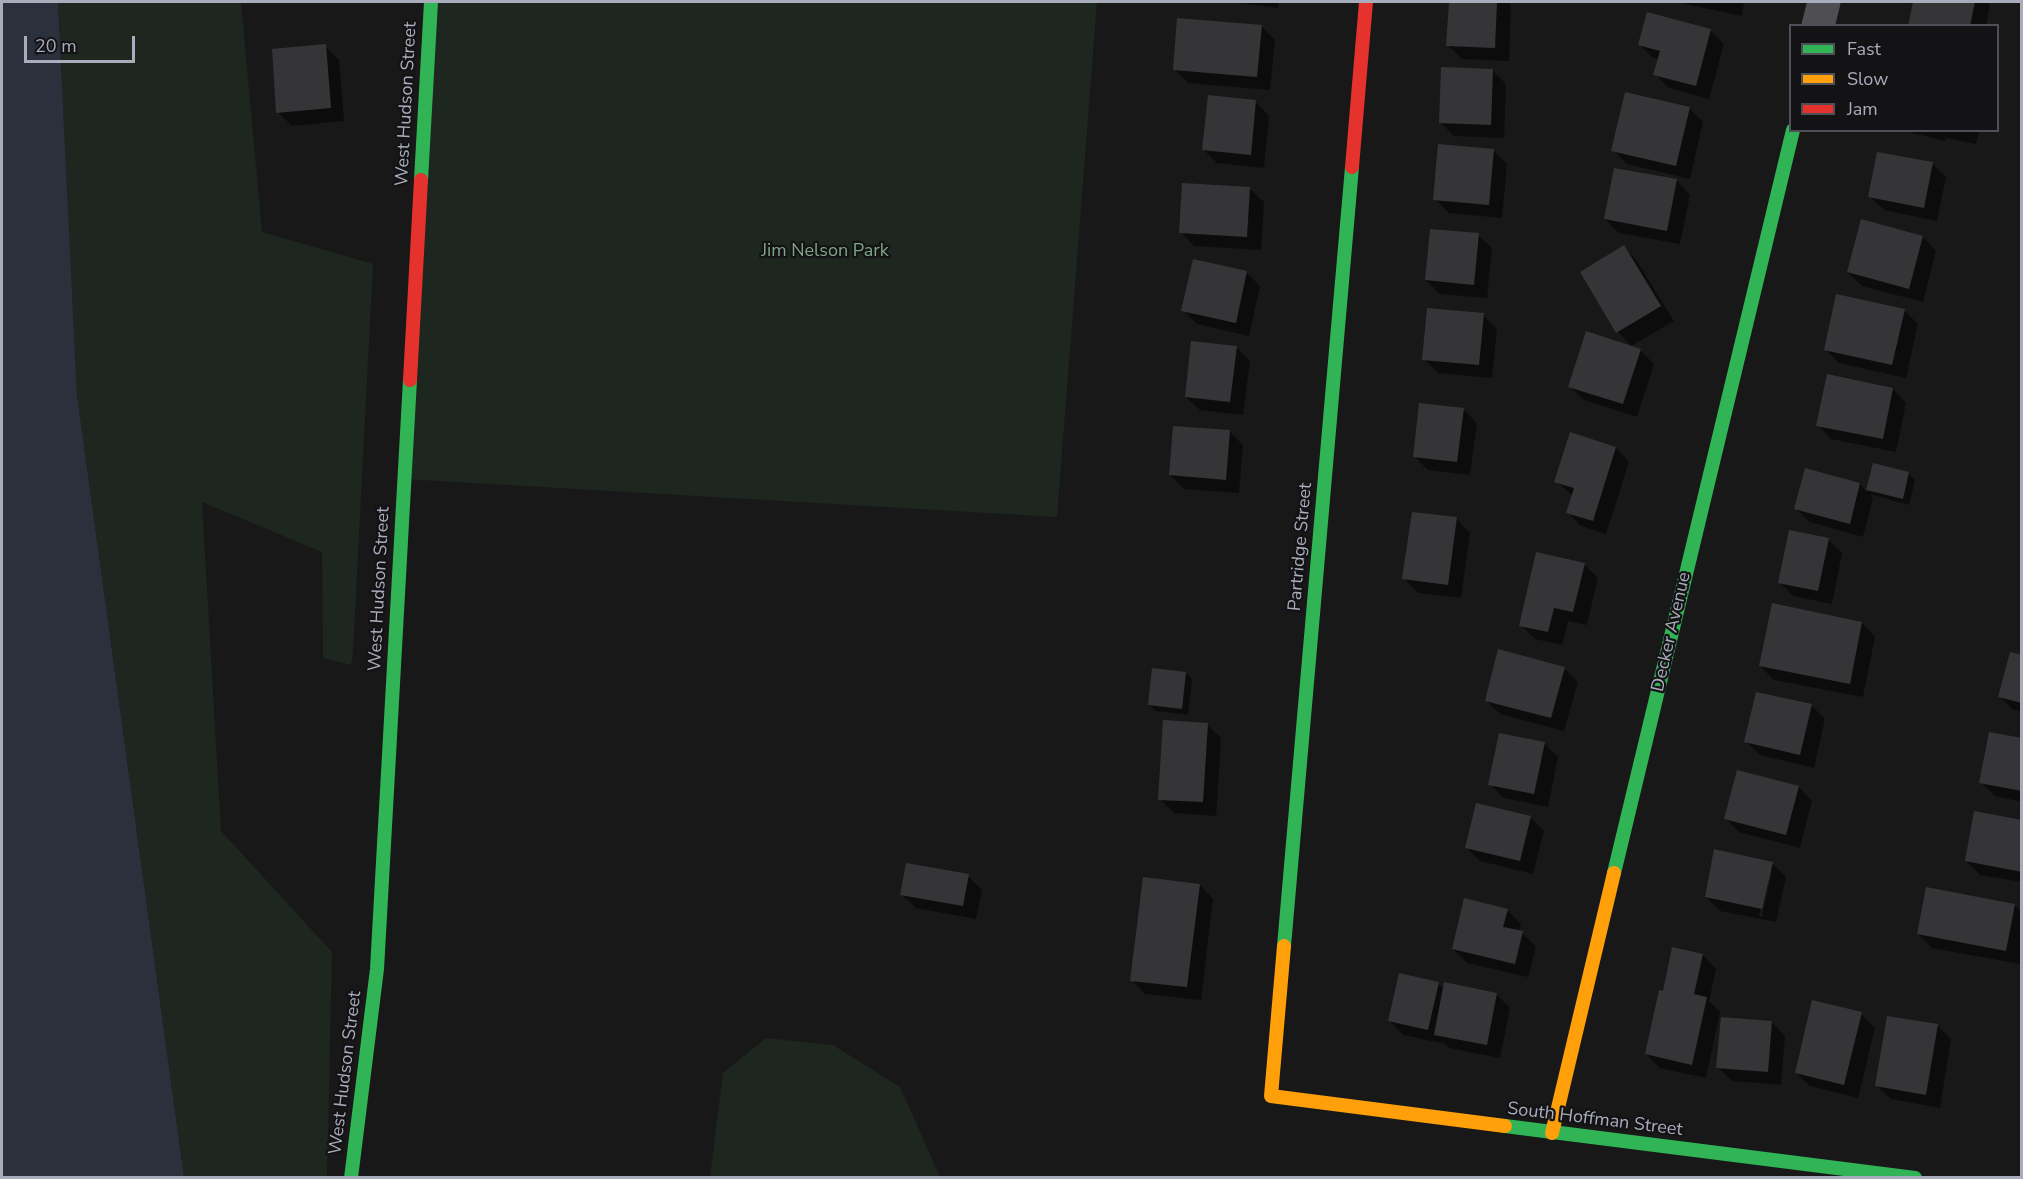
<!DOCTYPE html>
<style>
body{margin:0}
#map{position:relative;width:2023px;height:1179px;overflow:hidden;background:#181819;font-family:"Nunito Sans",sans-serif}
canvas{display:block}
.frame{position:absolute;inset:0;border:3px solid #a9acba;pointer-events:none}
.legend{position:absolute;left:1789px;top:24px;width:210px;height:108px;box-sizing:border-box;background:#131215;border:2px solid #4f5057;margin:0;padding:8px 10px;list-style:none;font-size:18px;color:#a9acba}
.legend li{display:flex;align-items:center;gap:12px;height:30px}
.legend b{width:30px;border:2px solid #4f5057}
.scale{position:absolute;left:24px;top:36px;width:111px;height:27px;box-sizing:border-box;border:3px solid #a9acba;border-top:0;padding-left:8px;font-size:18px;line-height:21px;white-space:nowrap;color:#a9acba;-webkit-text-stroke:4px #131215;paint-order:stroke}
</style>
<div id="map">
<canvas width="2023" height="1179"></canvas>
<div class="frame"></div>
<ul class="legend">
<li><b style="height:8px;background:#30b455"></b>Fast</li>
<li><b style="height:8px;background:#ff9f0a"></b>Slow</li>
<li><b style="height:8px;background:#e5322d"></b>Jam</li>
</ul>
<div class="scale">20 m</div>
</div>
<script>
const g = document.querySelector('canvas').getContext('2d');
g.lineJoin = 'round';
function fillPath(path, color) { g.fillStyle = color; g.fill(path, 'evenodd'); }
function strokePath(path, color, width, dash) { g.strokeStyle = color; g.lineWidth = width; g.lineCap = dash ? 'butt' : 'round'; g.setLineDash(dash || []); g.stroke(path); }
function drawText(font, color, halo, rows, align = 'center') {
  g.font = font + ' "Nunito Sans",sans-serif'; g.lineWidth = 4.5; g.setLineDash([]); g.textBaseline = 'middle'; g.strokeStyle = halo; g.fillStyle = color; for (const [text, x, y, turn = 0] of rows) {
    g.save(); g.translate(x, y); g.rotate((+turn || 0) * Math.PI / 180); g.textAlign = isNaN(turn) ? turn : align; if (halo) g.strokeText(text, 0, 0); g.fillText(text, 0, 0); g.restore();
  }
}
const green = new Path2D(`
 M58,2H241L262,232L373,264L353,651L351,665L323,658L322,552L202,502L221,831L332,952L327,1177H184L77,395Z
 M431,2H1097L1057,517L404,479Z
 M766,1038L833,1045L900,1087L940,1177H710L723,1073Z`);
const water = new Path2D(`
 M2,2H58L77,395L184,1177H2Z`);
const shadow = new Path2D(`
 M1233,2H1279L1278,8Z
 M1450,2H1508L1511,5L1509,61L1462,59L1448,45Z
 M1683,2H1744L1742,16L1685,4Z
 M1914,2H1987L1990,5L1986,26H1909Z
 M1261,26L1275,40L1270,90L1188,83L1174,69Z
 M1710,30L1724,44L1709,99L1669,88L1655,74L1659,59L1653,58L1639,44Z
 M325,46L339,60L344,121L292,126L278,112Z
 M1492,70L1506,84L1504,138L1454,136L1441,123Z
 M1256,102L1269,116L1264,168L1217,163L1204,150Z
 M1689,108L1703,122L1690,179L1627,164L1613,150Z
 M1900,130H1980L1976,144L1946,138L1945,141Z
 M1493,150L1507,164L1502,218L1449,213L1435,199Z
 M1932,164L1946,177L1937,221L1884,210L1870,196Z
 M1615,169L1677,181L1690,195L1680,244L1619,233L1605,219Z
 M1250,189L1264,202L1261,250L1194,246L1181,232Z
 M1478,235L1492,248L1487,298L1440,294L1426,280Z
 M1923,237L1936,251L1923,302L1862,286L1848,272Z
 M1624,247L1637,261L1674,321L1631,346L1618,332L1582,273Z
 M1246,272L1260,286L1249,336L1197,324L1183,310Z
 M1904,310L1918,324L1906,378L1839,363L1826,350Z
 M1483,315L1497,329L1492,378L1438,373L1424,359Z
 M1236,347L1250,361L1243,415L1200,410L1186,397Z
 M1640,350L1654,364L1637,417L1584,400L1570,387Z
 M1893,389L1906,403L1896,452L1831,439L1818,425Z
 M1463,409L1477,423L1470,475L1428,470L1415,457Z
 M1229,431L1243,445L1239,493L1184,489L1170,475Z
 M1616,448L1629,462L1606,534L1581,526L1568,513L1573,496L1556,481Z
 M1874,465L1909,474L1915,480L1909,505L1870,494L1873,498L1863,537L1810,522L1796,509L1860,484L1867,492Z
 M1457,519L1470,533L1461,598L1418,593L1404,579Z
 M1828,540L1842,553L1832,604L1793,596L1780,582Z
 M1584,564L1598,578L1587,625L1568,621L1562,645L1535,639L1521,625Z
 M1862,623L1875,637L1863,697L1774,680L1760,666Z
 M2022,657V712L2013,710L1999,696Z
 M1564,668L1578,682L1564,731L1500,714L1486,700Z
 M1186,673L1192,680L1188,715L1156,711L1149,705Z
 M1758,693L1812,706L1825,719L1814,768L1760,755L1746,742Z
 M1207,725L1221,738L1216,816L1174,813L1160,799Z
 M2022,740V802L1995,796L1981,783Z
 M1544,743L1558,757L1548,807L1504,798L1490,784Z
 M1738,771L1799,787L1812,801L1800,848L1739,832L1725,818Z
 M1530,817L1544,831L1533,874L1480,861L1467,848Z
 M2022,822V882L1980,875L1966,861Z
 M1772,863L1786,877L1776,922L1720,911L1706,897ZM1769,871H1772L1762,917L1759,916Z
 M968,876L982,890L976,919L916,908L902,895Z
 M1200,885L1213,899L1201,1000L1145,994L1132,980Z
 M2014,905L2022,912L2020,964L1932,948L1918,934Z
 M1507,910L1521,924L1519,932L1522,933L1536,946L1528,977L1467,963L1453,949Z
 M1703,955L1716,969L1709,1001L1720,1012L1706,1078L1660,1068L1646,1054L1664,993Z
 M1438,984L1444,989L1496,994L1510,1008L1500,1058L1449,1048L1442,1041L1441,1043L1403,1035L1390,1021Z
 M1861,1014L1875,1028L1858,1098L1810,1086L1796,1073Z
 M1772,1022L1785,1036L1781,1085L1732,1081L1718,1068Z
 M1938,1026L1951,1039L1940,1108L1891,1099L1877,1086Z`);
const building = new Path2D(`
 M1449,2H1497L1495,48L1446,46Z
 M1913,2H1975L1970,26H1908Z
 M1647,12L1711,29L1696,86L1653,75L1660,51L1638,45Z
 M1177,18L1262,25L1257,77L1173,70Z
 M326,44L331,108L276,113L272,49Z
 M1441,67L1493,69L1491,125L1439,123Z
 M1625,92L1690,107L1676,166L1611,151Z
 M1208,95L1256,100L1251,155L1202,150Z
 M1438,144L1494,149L1489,205L1433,200Z
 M1877,152L1933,162L1924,208L1868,197Z
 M1614,168L1677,179L1667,231L1604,219Z
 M1182,183L1250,187L1247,237L1179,233Z
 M1861,219L1923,236L1909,289L1847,272Z
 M1430,229L1479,233L1474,285L1425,280Z
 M1624,245L1661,306L1616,333L1580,272Z
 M1193,259L1247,271L1236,323L1181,311Z
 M1836,294L1905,309L1892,365L1824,350Z
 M1427,308L1484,313L1479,365L1422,360Z
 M1586,331L1641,349L1623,404L1568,387Z
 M1191,341L1237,346L1230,402L1185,397Z
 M1827,374L1893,388L1883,439L1816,426Z
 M1419,403L1464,408L1457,462L1413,457Z
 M1173,426L1230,430L1226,480L1169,475Z
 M1570,432L1616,447L1593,521L1566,513L1574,488L1554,482Z
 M1873,463L1909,472L1903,499L1866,490Z
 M1805,468L1860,483L1850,524L1794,509Z
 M1412,512L1457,517L1448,585L1402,579Z
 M1789,530L1829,538L1818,591L1778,583Z
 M1536,552L1585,563L1573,612L1554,608L1548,632L1519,626Z
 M1772,603L1862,622L1850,684L1759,666Z
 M1498,649L1565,667L1551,718L1485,701Z
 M2010,652L2022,655V703L1998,697Z
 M1152,668L1186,672L1182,709L1148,705Z
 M1756,692L1812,704L1800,755L1744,742Z
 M1163,720L1208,723L1203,802L1158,800Z
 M1989,732L2022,738V791L1979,783Z
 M1499,733L1545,742L1534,794L1488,785Z
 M1737,770L1799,786L1786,835L1724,819Z
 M1476,803L1531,816L1520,861L1465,848Z
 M1974,811L2022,820V872L1965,861Z
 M1714,849L1773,862L1762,909L1705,897Z
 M906,863L969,874L963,906L900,895Z
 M1143,877L1200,884L1187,987L1130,981Z
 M1926,887L2015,904L2006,951L1917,934Z
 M1464,898L1508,909L1503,927L1523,931L1515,964L1452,949Z
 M1672,947L1703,954L1694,994L1707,997L1692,1065L1645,1054L1659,990L1663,991Z
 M1399,973L1439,982L1428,1030L1388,1021Z
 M1444,982L1497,993L1487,1045L1434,1035Z
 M1812,1000L1862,1012L1844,1085L1795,1073Z
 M1887,1016L1938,1024L1926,1095L1875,1086Z
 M1721,1017L1772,1021L1768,1072L1716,1068Z`);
const street = new Path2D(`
 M1818,26L1824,2`);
const fast = new Path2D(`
 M421,180L431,2
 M1614,873L1793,130
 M1284,946L1352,167
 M1505,1126L1915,1178
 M351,1178L377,969L410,380`);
const slow = new Path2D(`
 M1284,946L1271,1096L1505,1126
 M1552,1133L1614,873`);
const jam = new Path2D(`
 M1352,167L1366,2
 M410,380L421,180`);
const streetNames = [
 ["West Hudson Street",407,104,-87],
 ["Partridge Street",1301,547,-85],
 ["West Hudson Street",380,589,-87],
 ["Decker Avenue",1672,632,-77],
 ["West Hudson Street",346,1073,-83],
 ["South Hoffman Street",1595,1120,7]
];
const parkNames = [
 ["Jim Nelson Park",825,252]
];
fillPath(green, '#1e2620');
fillPath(water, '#2a313c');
fillPath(shadow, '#0007');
fillPath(building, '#353537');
strokePath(street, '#4e4e53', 33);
strokePath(fast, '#30b455', 14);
strokePath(slow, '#ff9f0a', 14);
strokePath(jam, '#e5322d', 14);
drawText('18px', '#a9acba', '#131215', streetNames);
drawText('18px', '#7ea686', '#131215', parkNames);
</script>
